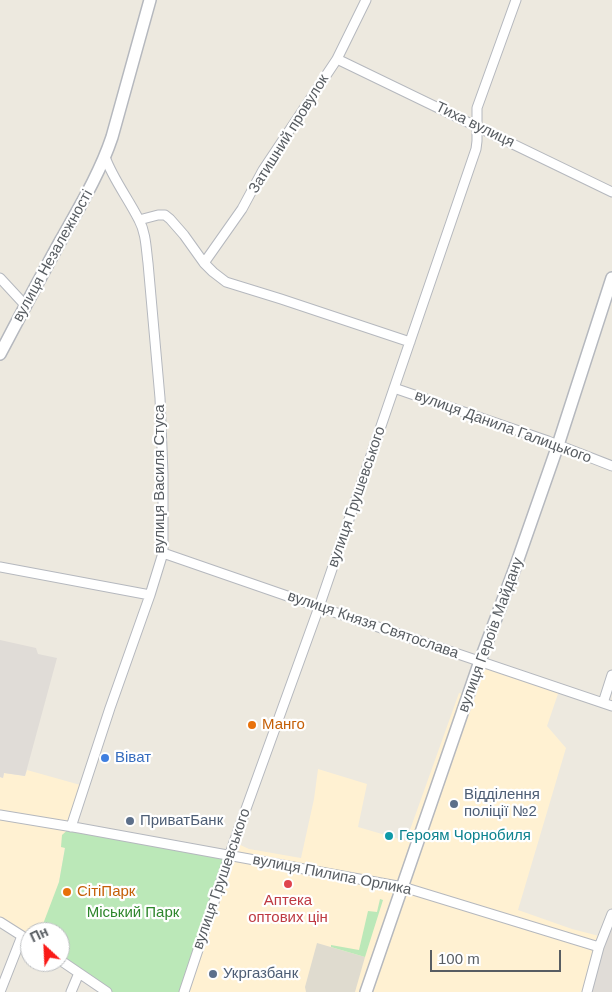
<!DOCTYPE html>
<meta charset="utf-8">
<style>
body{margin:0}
#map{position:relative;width:612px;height:992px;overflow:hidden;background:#ede9df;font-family:Helvetica,sans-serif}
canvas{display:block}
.north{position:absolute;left:20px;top:922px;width:50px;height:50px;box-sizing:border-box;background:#fff;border:1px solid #bcbec0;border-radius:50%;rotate:335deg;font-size:14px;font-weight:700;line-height:20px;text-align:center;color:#585d62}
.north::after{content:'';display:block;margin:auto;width:18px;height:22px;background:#fa1a17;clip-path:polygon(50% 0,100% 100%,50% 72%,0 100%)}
.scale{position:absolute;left:430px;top:950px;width:131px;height:22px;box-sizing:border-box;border:2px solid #585d62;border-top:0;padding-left:6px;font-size:15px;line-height:18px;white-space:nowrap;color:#585d62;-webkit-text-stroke:4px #fff;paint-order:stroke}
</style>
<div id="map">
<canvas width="612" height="992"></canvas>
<div class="north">Пн</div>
<div class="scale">100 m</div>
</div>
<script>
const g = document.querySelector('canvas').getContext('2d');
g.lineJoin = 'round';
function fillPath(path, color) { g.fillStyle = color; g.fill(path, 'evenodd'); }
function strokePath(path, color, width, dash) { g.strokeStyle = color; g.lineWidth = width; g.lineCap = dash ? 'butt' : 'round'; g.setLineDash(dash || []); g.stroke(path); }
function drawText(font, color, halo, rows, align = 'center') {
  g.font = font + ' Helvetica,sans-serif'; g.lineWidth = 4.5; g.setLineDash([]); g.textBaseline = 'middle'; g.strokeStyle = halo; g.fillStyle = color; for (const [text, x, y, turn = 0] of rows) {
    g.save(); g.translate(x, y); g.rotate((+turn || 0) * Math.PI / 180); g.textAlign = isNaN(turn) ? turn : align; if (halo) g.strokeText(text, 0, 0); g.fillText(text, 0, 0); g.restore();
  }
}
const commercial = new Path2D(`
 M480,661L560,688L547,726L566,748L518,910L572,929L603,937L587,992H184L234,842L249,849L301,858L314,799L318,769L367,784L358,827L406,841L459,693L469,696Z
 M27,770L84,786L65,847L59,882L54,898L40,932H30V941L0,922V777L3,778L4,773L25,776Z`);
const industrial = new Path2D(`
 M0,640L36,648L38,654L57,658L25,776L4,773L3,778L0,777Z
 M612,914V992H587Z`);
const education = new Path2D(`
 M317,943L365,957L355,992H306L305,987Z`);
const green = new Path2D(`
 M71,827L230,855L184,992H106L60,961V932H40L59,882L65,848L61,847L62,835Z
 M380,899L383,900L365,957L331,947V945L359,950L368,911L377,912Z`);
const minor = new Path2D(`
 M337,59L612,192
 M139,220L158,215H165L170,219L184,235L204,263L213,272L226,282L281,299L410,342
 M204,263L242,209L263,170L337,59L366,0
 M0,278L25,305
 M394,388L548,441L612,466
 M163,553L319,607L612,706
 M0,567L150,595
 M603,703L612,675
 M0,815L79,828L403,887L599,947
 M71,827L110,708L150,595L163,553V474L160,398L148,263C146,248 146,233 139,220C128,198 113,179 105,157
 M0,922L30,941
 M60,960L107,992
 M0,992L22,936
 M71,992L79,973
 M184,992L234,842L319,607L476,149L477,141V108L516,0
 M587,992L599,947L612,914`);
const tertiary = new Path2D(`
 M0,354C20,316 40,278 61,240C80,206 100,173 112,137L150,0
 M366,992L480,661L515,568L558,445L612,278`);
const markers = [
 [252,725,5,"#e8710a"],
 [105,758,5,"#3f7fe0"],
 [454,804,5,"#5c6f8a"],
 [130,821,5,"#5c6f8a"],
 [389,836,5,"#0f9aa8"],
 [288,884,5,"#e0444e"],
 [67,892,5,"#e8710a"],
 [213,974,5,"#5c6f8a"]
];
const streetNames = [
 ["Тиха вулиця",475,125,26],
 ["Затишний провулок",289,134,-58],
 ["вулиця Незалежності",53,256,-61],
 ["вулиця Данила Галицького",503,427,20],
 ["вулиця Василя Стуса",160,479,-90],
 ["вулиця Грушевського",357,497,-71],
 ["вулиця Князя Святослава",373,625,19],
 ["вулиця Героїв Майдану",491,635,-70],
 ["вулиця Пилипа Орлика",332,875,11],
 ["вулиця Грушевського",222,879,-71]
];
const foodNames = [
 ["Манго",262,725],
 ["СітіПарк",77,892]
];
const shopNames = [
 ["Віват",115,758]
];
const serviceNames = [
 ["Відділення",464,795],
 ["поліції №2",464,812],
 ["ПриватБанк",140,821],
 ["Укргазбанк",223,974]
];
const cultureNames = [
 ["Героям Чорнобиля",399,836]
];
const healthNames = [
 ["Аптека",288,901],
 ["оптових цін",288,918]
];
const parkNames = [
 ["Міський Парк",133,913]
];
fillPath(commercial, '#fff1d2');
fillPath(industrial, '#e0dcd7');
fillPath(education, '#dfdbcf');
fillPath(green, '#bbe8b8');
strokePath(minor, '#b5b8be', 11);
strokePath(tertiary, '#b5b8be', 14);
strokePath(minor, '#fff', 9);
strokePath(tertiary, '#fff', 11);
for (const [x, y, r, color] of markers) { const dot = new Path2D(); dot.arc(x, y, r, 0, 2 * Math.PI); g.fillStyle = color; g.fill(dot); strokePath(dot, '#fff', 2); }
drawText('15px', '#585d62', '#fff', streetNames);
drawText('15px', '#c56008', '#fff', foodNames, 'left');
drawText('15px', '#366cbe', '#fff', shopNames, 'left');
drawText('15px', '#4e5e75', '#fff', serviceNames, 'left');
drawText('15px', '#0d838f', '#fff', cultureNames, 'left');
drawText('15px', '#be3a42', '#fff', healthNames);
drawText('15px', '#2e862c', '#fff', parkNames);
</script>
